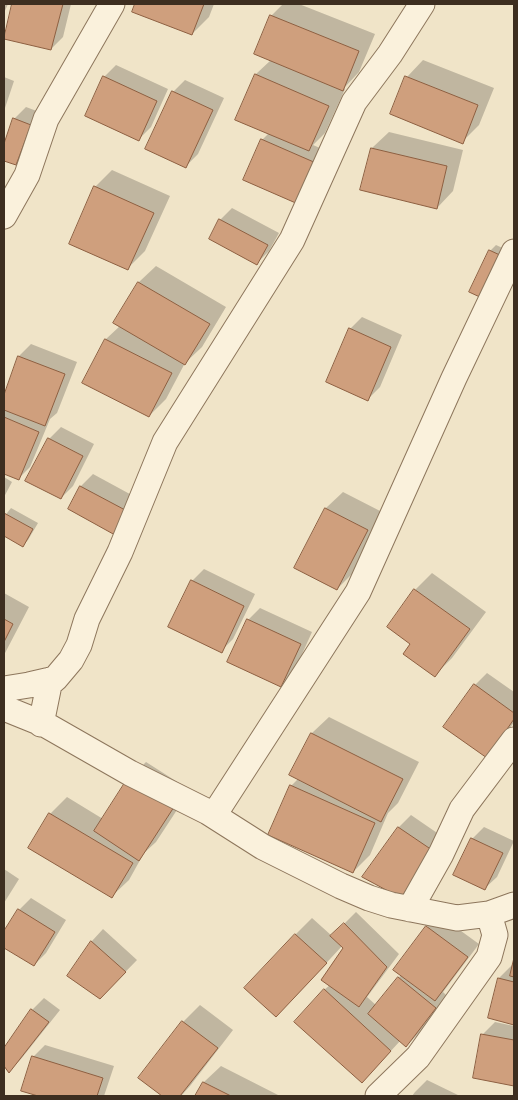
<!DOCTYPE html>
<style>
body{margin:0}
#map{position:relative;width:518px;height:1100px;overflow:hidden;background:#f0e4c8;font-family:"PT Serif",serif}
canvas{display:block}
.frame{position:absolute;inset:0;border:5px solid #3d2e20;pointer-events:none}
</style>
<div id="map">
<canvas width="518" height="1100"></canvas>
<div class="frame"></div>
</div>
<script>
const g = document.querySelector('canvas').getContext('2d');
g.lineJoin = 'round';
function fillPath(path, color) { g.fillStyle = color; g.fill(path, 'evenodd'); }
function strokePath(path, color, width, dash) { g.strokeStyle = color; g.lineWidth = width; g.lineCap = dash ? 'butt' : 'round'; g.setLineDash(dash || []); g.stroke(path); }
const shadow = new Path2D(`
 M4,4H8L4,13Z
 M13,4H71L63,37L51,49L5,38Z
 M136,4H214L209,17L192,34L134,12Z
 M283,4H299L375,34L359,72L344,88L345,89L325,133L313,145L327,151L310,191L262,140L269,133L256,74L271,60V16Z
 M423,60L494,88L479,125L462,142L407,77Z
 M116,65L168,89L151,127L139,139L104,77Z
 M4,77L14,81L4,111Z
 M185,80L224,98L198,154L186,166L173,92Z
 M26,107L42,113L28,152L16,164L4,159V148L14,119Z
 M389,132L463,150L453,191L437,208L372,148Z
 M112,170L170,196L145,251L128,268L95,187Z
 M232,208L279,233L269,251L257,263L220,220Z
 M496,245L507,250L488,291L490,251Z
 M156,266L226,307L202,347L185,363L166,399L149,416L84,382L106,339L120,326L139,282Z
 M362,317L402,335L380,387L368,399L350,329Z
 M31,344L77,362L57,413L50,419L30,467L18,479L4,473V398L19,356Z
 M61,427L94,444L73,486L61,498L49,439Z
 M93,474L139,499L126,521L69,508L81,486Z
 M4,477L12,482L4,497Z
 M343,492L384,513L354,572L337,589L296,568L326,508Z
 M11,508L38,523L28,540L22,546L4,535V517Z
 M204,569L255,594L233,639L221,651L192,581Z
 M432,573L486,612L452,658L435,675L412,644L389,627L415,590Z
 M4,593L29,607L4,655Z
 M260,608L312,632L293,674L281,686L248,620Z
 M487,673L514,692V722L499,744L475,685Z
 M329,717L419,762L398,803L388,813L370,855L353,872L291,786L299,778L312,733Z
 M146,762L190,790L156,842L144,853L129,880L112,896L50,814L67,797L103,819L129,779Z
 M411,815L443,837L413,884L401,896L364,877L399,827Z
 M484,827L514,841L497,877L485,888L472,839Z
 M4,869L19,879L4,903Z
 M31,898L66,920L46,953L34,965L4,946V934L19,910Z
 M356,912L399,954L367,997L377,1006L401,975L427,927L439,915L479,944L443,992L447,996L418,1034L406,1046L400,1041L378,1065L324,990L330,985L345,947L343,945L293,999L295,935L312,918L332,936Z
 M103,929L137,960L100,998L69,976L92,941Z
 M514,963V1023L489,1017L499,978Z
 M44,998L60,1010L21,1059L9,1071L4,1064V1050L32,1010Z
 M200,1005L233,1030L190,1086L181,1096H164L140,1078L183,1022Z
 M495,1022L514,1026V1085L475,1077L483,1034Z
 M45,1045L114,1066L104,1096H42L23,1090L33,1057Z
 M221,1066L280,1096H197L204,1082Z
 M427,1080L460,1096H412L415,1092Z`);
const building = new Path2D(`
 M12,4H63L51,50L4,39Z
 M135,4H204L192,35L132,12Z
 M270,15L359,51L343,91L254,54Z
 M255,74L329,106L309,151L235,120Z
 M103,76L157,101L139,141L85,116Z
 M405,76L478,105L463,144L390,114Z
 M172,91L213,110L186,168L145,149Z
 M13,118L31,125L16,165L4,161V144Z
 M261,139L316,163L298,204L243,180Z
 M371,148L447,166L437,209L360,190Z
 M94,186L154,213L128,270L69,244Z
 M219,219L268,245L257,265L209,239Z
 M489,250L502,256L482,298L469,292Z
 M138,282L210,324L185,365L113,323Z
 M349,328L391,347L368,401L326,382Z
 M105,339L172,373L149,417L82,383Z
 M18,356L65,374L45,426L4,410V395Z
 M4,417L39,432L19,480L4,474Z
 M48,438L83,456L61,499L25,481Z
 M80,486L127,511L115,535L68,509Z
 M325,508L368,530L337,590L294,568Z
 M4,513L33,529L23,547L4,536Z
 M191,580L244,606L222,653L168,627Z
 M414,589L470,629L435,677L403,654L410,644L387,627Z
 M4,619L13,624L4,642Z
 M247,619L301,644L281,687L227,662Z
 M474,684L514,713V719L487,758L443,727Z
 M311,733L403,779L381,822L289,775Z
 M128,778L174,807L139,861L94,831Z
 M290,785L375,823L353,873L268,835Z
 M49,813L133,863L112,898L28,848Z
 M398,827L432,850L401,898L362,877Z
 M471,838L503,853L485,890L453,875Z
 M18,909L55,932L34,966L4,948V931Z
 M344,923L387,967L359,1007L321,980L343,948L330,936Z
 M426,926L468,957L435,1001L393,970Z
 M295,934L327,963L276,1017L244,988Z
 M91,941L126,972L100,999L67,976Z
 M514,958V977L510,976Z
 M398,977L436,1008L406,1047L368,1014Z
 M498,978L514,982V1025L488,1018Z
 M324,989L391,1051L362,1083L294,1022Z
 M31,1009L49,1022L9,1073L4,1066V1048Z
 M182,1021L218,1048L180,1096H162L138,1078Z
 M481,1034L514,1040V1086L473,1078Z
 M32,1056L103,1078L97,1096H38L21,1091Z
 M203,1082L231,1096H195Z`);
const street = new Path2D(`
 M4,216L27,175L46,119L112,4
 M4,689L29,685L55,679L71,660L79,645L87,619L120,552L165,442L292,240L354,102L390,54L422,4
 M4,708L46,725L130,773L208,812L263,847L341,886L369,898L391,905L457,918L489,914L514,905
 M41,724L50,680
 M214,815L358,592L454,378L514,252
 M410,909L441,854L462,809L514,740
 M378,1096L418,1057L489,957L495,935L489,914`);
fillPath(shadow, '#0003');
fillPath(building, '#cf9f7d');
strokePath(building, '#8d5f41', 1);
strokePath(street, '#8d765c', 27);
strokePath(street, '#faf1dc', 25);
</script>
